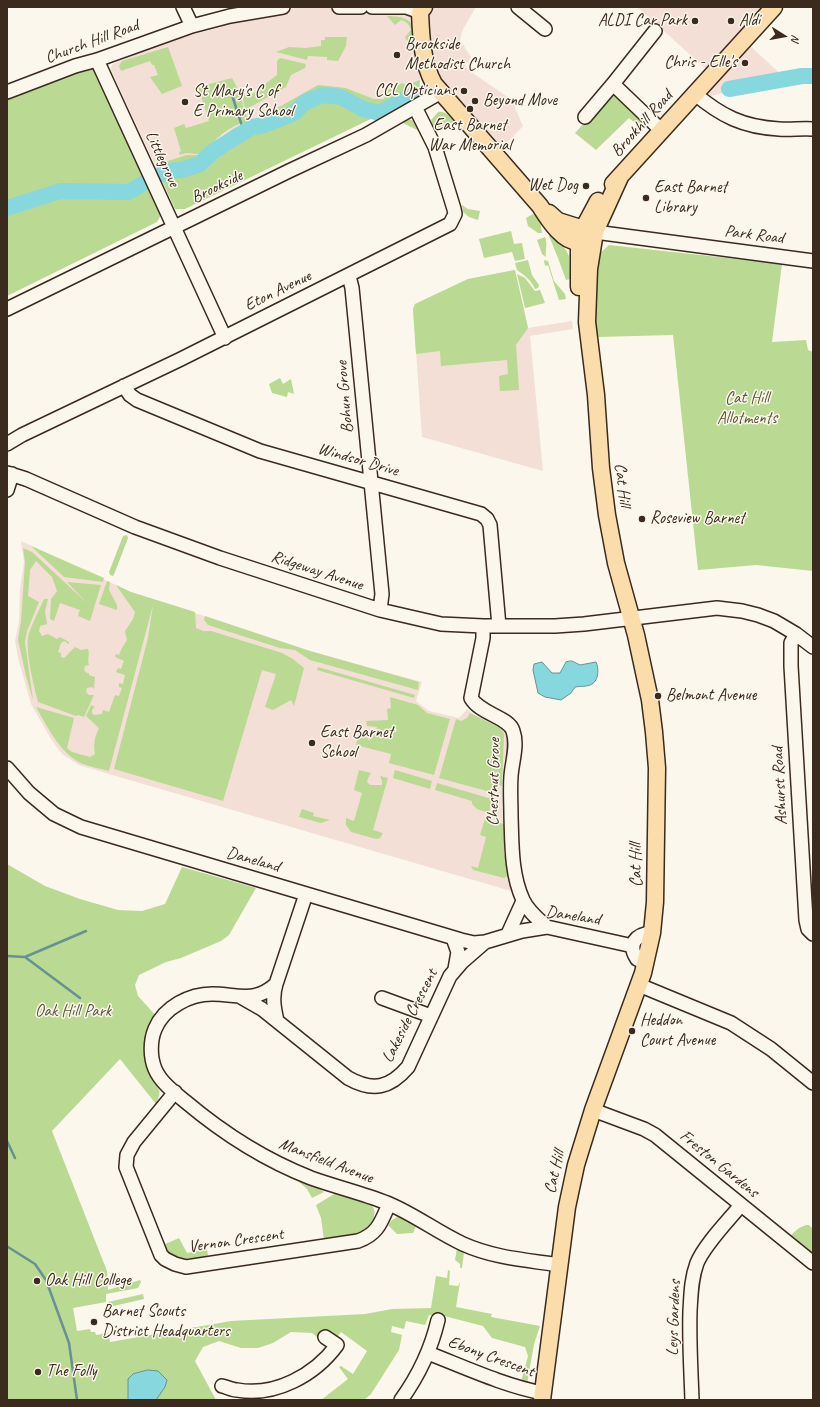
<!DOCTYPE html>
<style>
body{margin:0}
#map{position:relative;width:820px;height:1407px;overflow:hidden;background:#fbf7ec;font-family:Caveat,sans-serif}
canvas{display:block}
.frame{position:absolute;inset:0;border:8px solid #3b2a1e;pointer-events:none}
.north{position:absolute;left:764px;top:16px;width:40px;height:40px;-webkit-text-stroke:3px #fbf7ec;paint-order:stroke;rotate:101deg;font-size:11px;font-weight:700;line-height:16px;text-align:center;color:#3b2a1e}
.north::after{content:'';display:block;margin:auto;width:14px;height:18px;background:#3b2a1e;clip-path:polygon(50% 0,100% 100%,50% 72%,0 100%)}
</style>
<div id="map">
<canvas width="820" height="1407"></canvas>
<div class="frame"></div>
<div class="north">N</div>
</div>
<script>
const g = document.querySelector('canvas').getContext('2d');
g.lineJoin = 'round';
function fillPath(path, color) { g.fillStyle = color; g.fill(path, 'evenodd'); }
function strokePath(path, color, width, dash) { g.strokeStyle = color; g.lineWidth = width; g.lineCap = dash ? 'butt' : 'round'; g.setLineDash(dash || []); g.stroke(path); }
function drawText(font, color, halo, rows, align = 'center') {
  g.font = font + ' Caveat,sans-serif'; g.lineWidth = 3; g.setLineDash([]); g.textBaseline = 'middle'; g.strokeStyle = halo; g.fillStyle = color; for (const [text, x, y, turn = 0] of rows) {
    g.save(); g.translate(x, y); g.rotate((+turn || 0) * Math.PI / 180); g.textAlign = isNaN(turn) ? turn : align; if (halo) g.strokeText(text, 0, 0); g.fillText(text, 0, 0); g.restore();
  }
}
const built = new Path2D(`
 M283,7H476L463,29L460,40L471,57L465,66L471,72L515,102V108L523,126L500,150L482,129V124L460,101H455L420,70V80L406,85L402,83L392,87L386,90L384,99H374L346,88L265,116L267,119L255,125L244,123L224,134L206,152L197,155H186L155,165L111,70V67L113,64L168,41L222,27L230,16Z
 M637,7H763L706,69Z
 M750,46L785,78L711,96L707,93Z
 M515,270L528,328L572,321L573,329L530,336L543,471L422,437L413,309L415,304L468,279Z
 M21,541L131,592L310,651L422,682L416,701L429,711L459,718L467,709L473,714L503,729L507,737L506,750L502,779L503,840L504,855L511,891L109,774L79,765L62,754L51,739L31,704L18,658L15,641L19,621L20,589L24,562Z`);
const green = new Path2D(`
 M387,16C397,16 413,17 413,31C413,35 412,40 413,44H408L405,37L411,30C409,24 407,22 401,20L395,25Z
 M325,37H347L346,46L338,61L327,60V57L308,56L307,60L276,52L289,47L306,48L321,46V40H325Z
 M168,47L182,86L162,94L150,77L158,75L154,65H152L150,61L121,71L119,66L122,61Z
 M280,58L306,64L305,68L291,75L286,87L245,110L242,94L251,95L277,75V61Z
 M95,64L143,172L161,215L157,222L7,296V98Z
 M232,78L241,95L244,111L250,122C234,122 216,137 207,150C220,138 234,124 253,123L255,125L267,119L265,115L318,85L346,88L374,99H384L386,90L402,83L406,85L420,80C420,89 419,94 412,99L185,209H175L155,165L186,155H197L206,152L197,154L186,153L180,155L179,152L181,151L174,128L184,124L186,128L209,121L198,87Z
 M616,88L650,120L640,127L629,118L596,150L575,133Z
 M438,112C446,111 449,116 454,122L441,131H435L431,120Z
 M406,119C418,120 418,124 423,133L401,122Z
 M462,205L468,209L480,211L478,220L469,217L463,212Z
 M533,214L540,220L542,233H538L528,226L526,218Z
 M511,231L514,244L522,243L525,259L515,261L512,252L484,258L479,239Z
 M552,234L566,250L569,256L570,279L566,280L558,258L549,236Z
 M545,237C548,244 545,250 546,257L542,254L537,240Z
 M609,245L782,264L772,342L806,340L808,350L813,352V571L756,565L698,570L673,335L597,337L594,307L597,256Z
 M528,260L532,275L539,285L538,288L535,289C531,280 524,275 517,270L515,263Z
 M544,260L548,261L554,281L565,294L566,299L559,300L548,265L545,266Z
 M515,270L528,328L516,345L519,390L500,391L499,376L508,374L507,360L441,366L440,351L416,354L413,309L415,304L468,279Z
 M517,274L525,278L535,291L540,290L545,303L525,308Z
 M280,378L283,384L291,379L294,394L288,392L287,397L272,393L269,384Z
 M127,535L128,538L115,572L113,576L110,575L109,572L123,536Z
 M31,546L104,578L103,582L64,577Z
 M23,548L32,552L87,603L67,582L101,585L90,621L78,616L80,610L60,603L54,621L50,619L51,599L57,591L52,577L36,561L30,570L28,596L39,602L27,631L25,642L33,700L26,676L18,640L21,621L25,562Z
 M107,581L110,582L109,590L117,605V610L99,604Z
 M116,585L131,592L195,612L196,628L203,631H211L282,653L293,659L304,668L294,706L291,700L273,710L265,707L276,674L262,670L223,801L114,769L148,638L153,605L109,771C98,768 83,766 74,759C58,748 45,723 36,707L74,718L67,748L72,752L90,757L95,754C93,743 95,737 99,728L86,716L91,705L95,707L92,710V713L94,715L102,714L103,710L109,712L115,695L119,696L122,688L119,687V683L123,684L125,675L116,672L118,668L121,669L124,661L115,657L116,654L119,655L122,648L127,640L125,631L133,619L135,612Z
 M44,599H48L45,611L47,624L40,626L39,631L42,636L48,634L57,639L60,637L69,642V644L64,641L61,643L58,652L61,653V657L64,658L75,647L81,650L88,649C90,655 87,660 89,665L85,666L84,670L87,673H89V675L95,677L94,689L92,687L87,688L86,692L89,695H94L84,717L78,715L76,716L38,702C34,686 24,648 29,633C33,622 39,610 44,599Z
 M205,616L310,651L419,682L418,690L310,660L295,650L280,648L208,625L204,620Z
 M318,667L415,695L414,698L317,670Z
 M390,697L418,705L427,713L450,719L434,775L389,763L391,754L356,745L360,731L369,740C374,737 376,733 377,727L367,726L366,721L388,720L387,709L391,708Z
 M470,713L502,729L504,734L502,786L496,784L494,793L439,778L456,719L461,721L467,718Z
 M359,770L371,773L368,778L367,782L370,785H382V781L380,776L388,778L373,830L383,833L380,838L376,839L351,832L346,825V818L354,821L362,793L354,790Z
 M395,770L432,781L430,789L393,778Z
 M437,783L492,799L489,813L477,809L472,804V801L435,790Z
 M302,809L314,813L313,816L330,820L321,823L299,817Z
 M485,819L504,824V853L510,871L509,875L504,878L473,870L471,866L478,868L486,837L480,835Z
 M7,864L45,886L80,899L118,910L142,911L165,904L182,867L256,888L229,935L221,941L181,958L166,962L139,975L135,985L138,996L157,1017C154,1021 150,1025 148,1030C142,1043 144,1064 150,1076C157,1090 164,1087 156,1104L120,1059L52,1131L107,1271L108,1290L140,1280L141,1282L138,1288L106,1294V1302L73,1308L77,1331L90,1329L91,1332H95L96,1335L108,1333L110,1342L231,1321L365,1314L392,1309L431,1308L436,1276L447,1278L448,1270L450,1271L449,1285L458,1286L460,1282L456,1307L492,1314L491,1317L540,1326L534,1344L527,1384L521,1382L528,1356L525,1347L492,1338L483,1326L444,1316L429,1315L425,1325L406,1321L404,1329L392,1326L391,1332L402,1335L399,1350L371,1394L364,1400H321L348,1379L339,1367L341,1366L353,1374L367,1351L341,1332L338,1336L332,1337L324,1332L318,1338L312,1333L291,1332L273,1343L258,1348H241L219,1341L203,1347L195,1361L216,1400H7Z
 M298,1181L315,1186L324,1192L312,1198L307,1189Z
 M336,1193L371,1205C375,1209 375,1212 374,1217C368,1237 340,1237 324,1240L321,1218L316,1205Z
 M397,1217L403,1218L416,1226L413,1233L397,1234L388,1225L392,1220Z
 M806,1225H809L813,1229V1253L791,1235L799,1228Z
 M179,1238L187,1253L207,1249L208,1256C191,1259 174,1263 163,1245Z
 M457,1248L464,1252L462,1268H460V1264L455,1260Z
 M143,1294L144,1299L109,1307L108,1302Z`);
const water = new Path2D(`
 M572,661L580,665L596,662C599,668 599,680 592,684C588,687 580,686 575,687L571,693L561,700L545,697L538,693L533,670L534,664L542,662L552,673H560L566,662Z
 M148,1370L158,1371L167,1380L165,1387L156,1400H128V1379L133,1374Z`);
const stream = new Path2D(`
 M230,89L244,132
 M7,956L25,957L86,931
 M25,957L80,998
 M7,1141L15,1158
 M8,1247L35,1264L46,1280L69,1343L77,1400`);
const river = new Path2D(`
 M729,89L802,76H813
 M7,208L60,191L129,192L147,181L168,171L181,170L200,164L212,152L252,127L264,125L294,113L305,102L323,95L341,97L363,109L380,113L404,100L424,98`);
const minor = new Path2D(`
 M183,7L192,26
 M339,7H361
 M372,7H406L420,12
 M518,7L545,29
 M97,60L225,338
 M613,84L661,130
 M7,92L75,66L97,60L192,26L230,16L283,7
 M694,93C721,116 743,127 779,129C790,130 802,128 813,129
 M585,117L613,84L655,31
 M595,232L813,261
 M349,276L352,288L382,594L380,610
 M7,309L289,171L366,135L441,92
 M124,386L130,395L137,400L260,451L481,514L487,519L490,525L499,626
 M7,444L22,435L181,359L450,224L455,214L454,209L435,147L415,107
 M7,473L26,479L135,527L220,558L380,610L441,624L483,626H555L584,624L717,608L742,611L758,615L774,621L796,634L813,647
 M7,490L12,474
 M483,626V638L471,698C480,714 509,717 513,731C518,745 512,762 511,776C510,789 511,803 511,816C512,844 511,874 523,900C528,911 538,919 547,927
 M796,634L791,643V666L806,920L808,929L813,934
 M7,768L29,793L54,814L81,827L461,940L474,943L485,942L522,931L547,927L633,946
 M306,894L276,984C254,1004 238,994 212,994C190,994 164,1007 155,1029C150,1041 150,1057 155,1069C161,1083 175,1093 186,1102C224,1134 265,1160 311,1178C336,1187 362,1193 387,1203C414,1214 437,1232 463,1244C494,1258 527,1260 559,1265
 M508,934L523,901
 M453,938L458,952L455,969
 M646,963L637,959C627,944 636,934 652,933
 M276,984C272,997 274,1008 277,1021
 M639,985L731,1023L771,1049L813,1083
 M241,997L262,1009L348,1078C373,1092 390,1088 408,1067L450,976L462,962L485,942
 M382,998L431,1016
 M175,1092L134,1142L127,1155L126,1167L161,1255L165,1259L175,1264L186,1267L358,1241C378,1234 381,1222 389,1204
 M593,1110L644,1129L655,1135L813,1263
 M428,1353C464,1367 505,1386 543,1393
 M222,1386C227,1387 232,1390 237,1390C275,1397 315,1375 337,1345L325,1337
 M401,1400C419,1375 431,1350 438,1320
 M692,1400C691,1370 689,1341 690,1311C691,1295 691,1279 697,1263C705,1244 728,1221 741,1205`);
const major = new Path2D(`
 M424,7L420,12C421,37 422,62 434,84L540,206C547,217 564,245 580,241C582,240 586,237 588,236
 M613,184L774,7
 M549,213L558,221L593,232
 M579,287V241L583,229L598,201
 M542,1400L567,1207L576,1165L593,1110L643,973L652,933L655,902L657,768L654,732L650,700L636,635L616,563L607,515L601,468L596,395L587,322L589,269L595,232L620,177`);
const markers = [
 [695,21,4,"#3b2a1e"],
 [731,21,4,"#3b2a1e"],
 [397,55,4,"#3b2a1e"],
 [745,63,4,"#3b2a1e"],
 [464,91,4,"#3b2a1e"],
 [475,101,4,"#3b2a1e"],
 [185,102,4,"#3b2a1e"],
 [470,109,4,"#3b2a1e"],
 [586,186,4,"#3b2a1e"],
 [646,198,4,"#3b2a1e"],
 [642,519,4,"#3b2a1e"],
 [658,696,4,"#3b2a1e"],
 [312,743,4,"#3b2a1e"],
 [632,1031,4,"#3b2a1e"],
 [37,1281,4,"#3b2a1e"],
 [94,1322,4,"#3b2a1e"],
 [38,1372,4,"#3b2a1e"]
];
const poiNames = [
 ["ALDI Car Park",687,21,"right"],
 ["Aldi",739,21],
 ["Brookside",405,45],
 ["Methodist Church",405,65],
 ["Chris - Elle's",737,63,"right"],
 ["CCL Opticians",456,91,"right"],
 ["St Mary's C of",193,92],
 ["E Primary School",193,112],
 ["Beyond Move",483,101],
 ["East Barnet",470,126,"center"],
 ["War Memorial",470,146,"center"],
 ["Wet Dog",578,186,"right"],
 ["East Barnet",654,188],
 ["Library",654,208],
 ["Roseview Barnet",650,519],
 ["Belmont Avenue",666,696],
 ["East Barnet",320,733],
 ["School",320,753],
 ["Heddon",640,1021],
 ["Court Avenue",640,1041],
 ["Oak Hill College",45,1281],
 ["Barnet Scouts",102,1312],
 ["District Headquarters",102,1332],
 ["The Folly",46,1372]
];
const streetNames = [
 ["Church Hill Road",92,42,-20],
 ["Brookhill Road",642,124,-48],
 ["Littlegrove",162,159,65],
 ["Brookside",217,187,-26],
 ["Park Road",754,235,7],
 ["Eton Avenue",278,291,-26],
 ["Bohun Grove",345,397,-95],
 ["Windsor Drive",358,460,16],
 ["Cat Hill",622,485,83],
 ["Ridgeway Avenue",317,571,18],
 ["Chestnut Grove",494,782,-89],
 ["Ashurst Road",780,786,-93],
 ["Daneland",253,860,16],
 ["Cat Hill",637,865,-90],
 ["Daneland",573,916,9],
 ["Lakeside Crescent",410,1016,-63],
 ["Mansfield Avenue",326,1161,21],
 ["Freston Gardens",719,1164,39],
 ["Cat Hill",555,1172,-77],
 ["Vernon Crescent",236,1241,-8],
 ["Leys Gardens",674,1318,-88],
 ["Ebony Crescent",491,1357,20]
];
const parkNames = [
 ["Cat Hill",747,399],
 ["Allotments",747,419],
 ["Oak Hill Park",73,1012]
];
fillPath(built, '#f3dfd6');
fillPath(green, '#bad992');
fillPath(water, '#86d7de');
strokePath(water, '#689291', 1);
strokePath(stream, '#689291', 2.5);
strokePath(river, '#86d7de', 16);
strokePath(minor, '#3b2a1e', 16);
strokePath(major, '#3b2a1e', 19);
strokePath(minor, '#fbf7ec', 13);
strokePath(major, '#faddab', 16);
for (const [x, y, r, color] of markers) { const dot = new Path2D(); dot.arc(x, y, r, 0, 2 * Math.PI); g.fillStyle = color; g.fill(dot); strokePath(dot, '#fbf7ec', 1.5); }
drawText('17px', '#3b2a1e', '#fbf7ec', poiNames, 'left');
drawText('17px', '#3b2a1e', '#fbf7ec', streetNames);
drawText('17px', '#5b563b', '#fbf7ec', parkNames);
</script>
